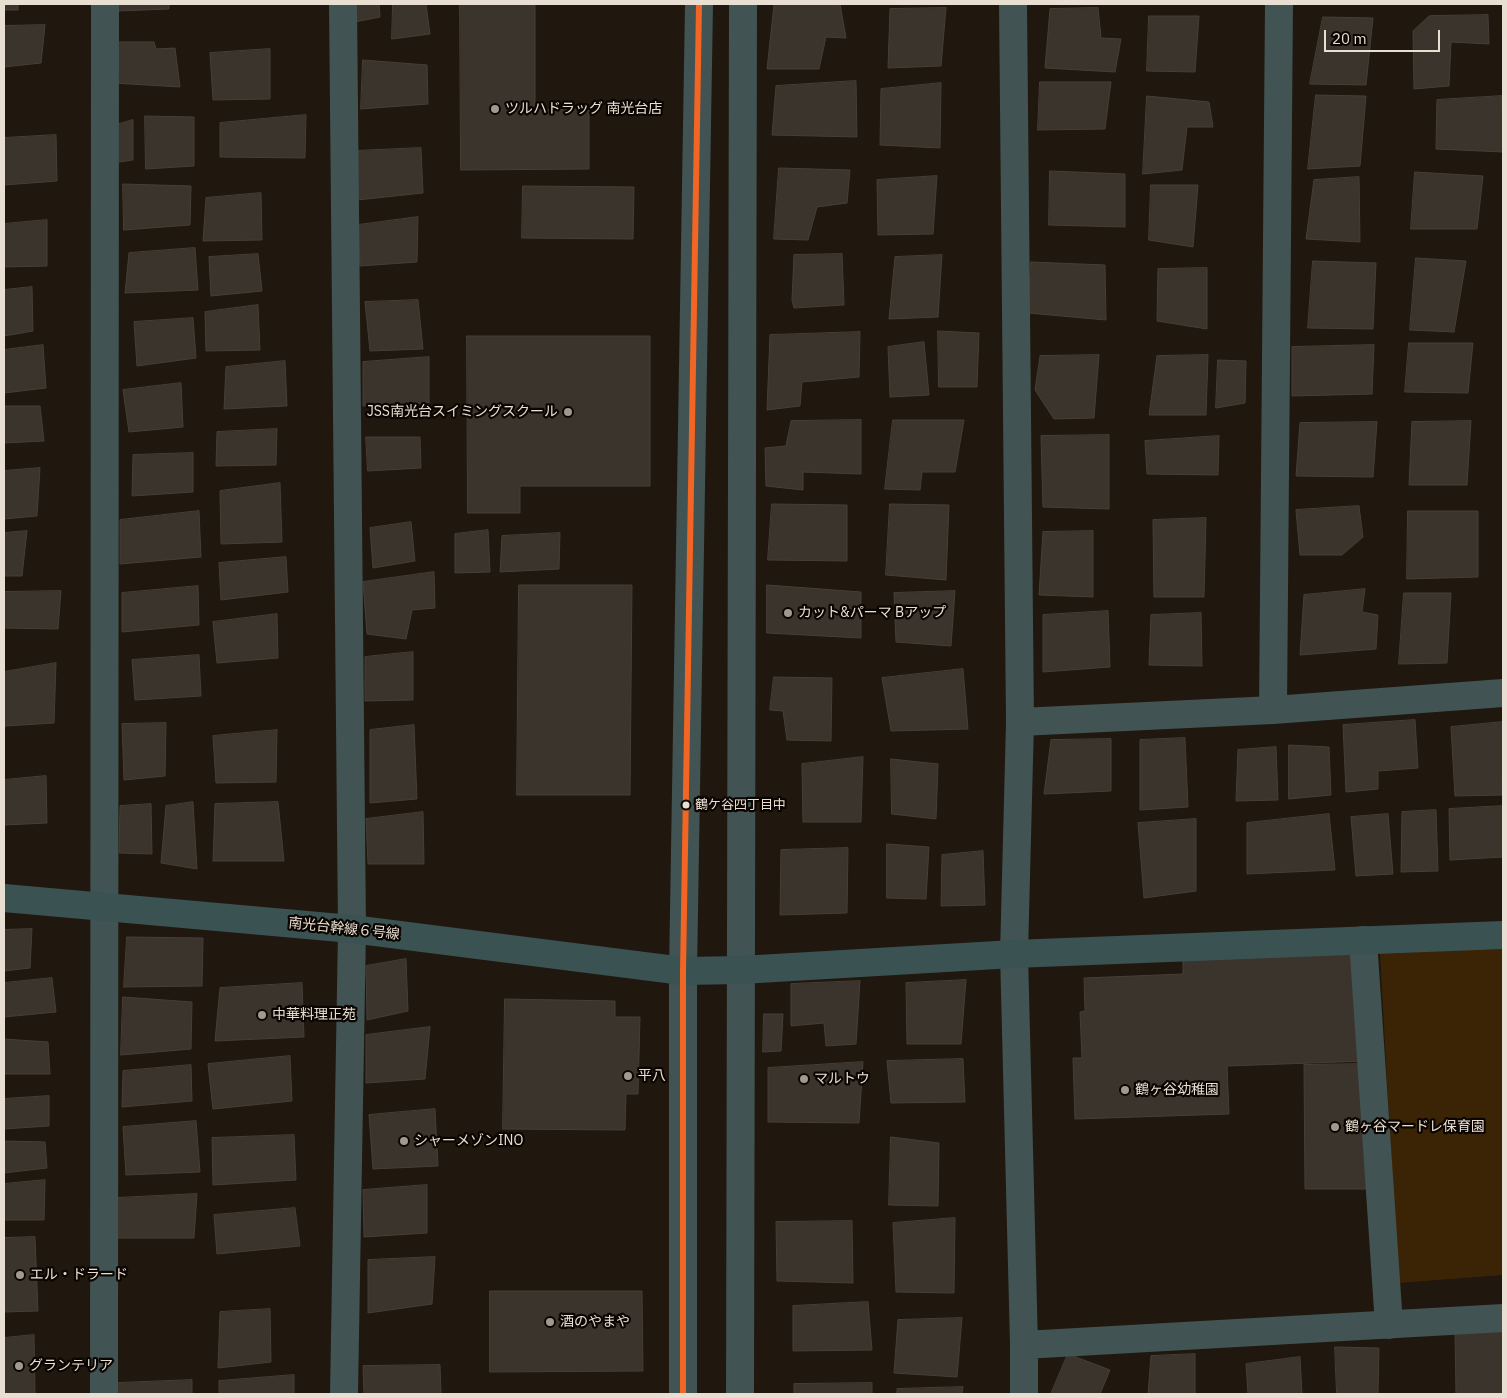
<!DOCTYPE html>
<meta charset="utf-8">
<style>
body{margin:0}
#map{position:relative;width:1507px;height:1398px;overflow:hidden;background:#20170e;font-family:"IBM Plex Sans",sans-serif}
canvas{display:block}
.frame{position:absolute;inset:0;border:5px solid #e8ded2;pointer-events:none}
.scale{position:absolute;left:1324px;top:30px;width:116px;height:22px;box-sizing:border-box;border:2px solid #e8ded2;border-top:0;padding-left:6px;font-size:15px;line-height:18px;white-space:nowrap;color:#e8ded2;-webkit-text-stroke:4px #0b0501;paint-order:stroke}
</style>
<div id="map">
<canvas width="1507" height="1398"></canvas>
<div class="frame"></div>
<div class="scale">20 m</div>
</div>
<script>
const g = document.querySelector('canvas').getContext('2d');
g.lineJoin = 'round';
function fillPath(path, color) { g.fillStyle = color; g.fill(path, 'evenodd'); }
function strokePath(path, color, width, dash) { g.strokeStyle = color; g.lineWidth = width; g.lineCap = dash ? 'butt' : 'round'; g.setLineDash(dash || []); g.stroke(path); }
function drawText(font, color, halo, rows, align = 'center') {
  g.font = font + ' "IBM Plex Sans","Noto Sans JP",sans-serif'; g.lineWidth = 4.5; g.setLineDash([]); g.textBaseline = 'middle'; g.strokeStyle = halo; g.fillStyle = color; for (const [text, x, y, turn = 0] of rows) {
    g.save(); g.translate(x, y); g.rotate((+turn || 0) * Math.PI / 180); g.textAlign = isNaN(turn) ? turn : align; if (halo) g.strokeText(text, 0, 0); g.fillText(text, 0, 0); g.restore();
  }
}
const green = new Path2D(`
 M1503,949V1275L1398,1283L1380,952Z`);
const building = new Path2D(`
 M4,4H18V10H4Z
 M118,4H169V9L118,11Z
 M354,4H379L380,17L355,22Z
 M393,4H426L430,34L392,39Z
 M460,4H535V110L589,109V169L461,170Z
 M803,4H840L846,38L826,37L819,69H767L774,5Z
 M946,8L941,66L888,68L890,9Z
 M1098,8L1101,38L1121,39L1115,72L1045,68L1050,9Z
 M1488,15L1489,44L1451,42L1449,86L1414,89L1413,31L1429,16Z
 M1149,16H1199L1195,72L1147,71Z
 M1323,17L1373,18L1366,85L1310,84Z
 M45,25L41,63L4,67V26Z
 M114,42H154L156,49L175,48L180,87L113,83Z
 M270,49V99L213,100L210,53Z
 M363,60L427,65L428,104L361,109Z
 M856,81L857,137L772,135L776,86Z
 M1040,82H1111L1105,129L1038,130Z
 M941,83L940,148L880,145L881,89Z
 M1316,95L1366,96L1360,166L1308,169Z
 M1147,96L1209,102L1213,127H1187L1182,170L1143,174Z
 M1502,96L1503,152L1436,149L1437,100Z
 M306,115L305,158L220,157V123Z
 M145,116L194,117V166L146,169Z
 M133,120V160L112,163V126Z
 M56,135L57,181L4,185V138Z
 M421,148L423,193L357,200L355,151Z
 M779,168L850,170L847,203L817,207L808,240L774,239Z
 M1050,171L1125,174V227L1049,225Z
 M1415,172L1483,176L1477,229H1411Z
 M937,176L933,234L878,235L877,180Z
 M1359,177L1360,242L1306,239L1314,180Z
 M123,184L191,186L190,225L124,230Z
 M1151,185H1198L1193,247L1149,240Z
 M523,186L634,187L633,239L522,238Z
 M261,193L262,240L203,241L206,198Z
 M418,217L417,262L360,266L358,225Z
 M47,220V266L4,267V224Z
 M195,248L198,290L125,293L129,253Z
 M258,254L262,291L211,296L209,257Z
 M842,254L844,305L794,308L792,300L794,255Z
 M942,255L938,317L889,319L895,257Z
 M1416,258L1466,261L1454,332L1410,330Z
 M1313,261L1376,263L1373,329L1308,328Z
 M1031,262L1105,265L1106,320L1028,313Z
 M1207,268V329L1157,321L1158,269Z
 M32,287L33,331L4,336V290Z
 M418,300L423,349L370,351L365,302Z
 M258,305L260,350L206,351L205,312Z
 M193,318L196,358L137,366L134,322Z
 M938,331L979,333L977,387H939Z
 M860,332L859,377L802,382L800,406L767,410L770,335Z
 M467,336H650V486H520V513H468Z
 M924,342L929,395L890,397L888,347Z
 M1409,343H1473L1468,393L1405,392Z
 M43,345L46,388L4,393V350Z
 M1374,345L1372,394L1292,396V347Z
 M1099,355L1094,418L1054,419L1035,390L1040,356Z
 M1208,355L1206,415H1149L1157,356Z
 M429,357V403L363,406V362Z
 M1218,360L1246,361L1245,403L1216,408Z
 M285,361L287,406L224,409L226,367Z
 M181,383L183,427L129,432L123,390Z
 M4,406H40L44,441L4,443Z
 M861,420V474L803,472V490L766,486L765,448L786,446L791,421Z
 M893,420H964L955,472H922L920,490L885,489Z
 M1471,421L1467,485H1409L1412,422Z
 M1377,422L1373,477L1296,476L1300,423Z
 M277,429L276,465L216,466L217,432Z
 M1109,435V509L1043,507L1041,436Z
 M1219,436L1218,475L1147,474L1145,441Z
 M366,437H420L421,468L368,471Z
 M193,453V492L132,496L133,455Z
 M40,468L37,516L4,519V471Z
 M280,483L282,542L221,544L220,491Z
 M772,504L847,505V561L768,560Z
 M890,504L949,505L946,580L886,575Z
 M1359,506L1363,537L1342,555H1300L1296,510Z
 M199,511L201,557L120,564V520Z
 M1408,511H1478V577L1407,579Z
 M1206,518L1204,597H1154L1153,520Z
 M411,522L415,561L373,568L370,528Z
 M488,530L490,572L455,573V534Z
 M27,531L22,576H4V533Z
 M1093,531V597L1039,595L1043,532Z
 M560,533L559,569L500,572L502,536Z
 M286,557L288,592L221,600L219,563Z
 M434,572L435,608L412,610L406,639L367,634L363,582Z
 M519,585H632L630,795H517Z
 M767,585L861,592V638L767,633Z
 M198,586L199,625L122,632V593Z
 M1365,589L1362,612L1378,615L1376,649L1300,655L1304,595Z
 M61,591L58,629L4,628V592Z
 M955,591L951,646L896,642L894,593Z
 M1404,593H1451L1447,663L1399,664Z
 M1108,611L1110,667L1043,672V615Z
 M1201,613L1202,666L1149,665L1151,615Z
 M277,614L278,658L217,663L213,622Z
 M413,652V700L365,701V657Z
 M199,655L201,696L135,700L132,660Z
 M56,663L54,723L5,726L4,731V672Z
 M963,669L968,729L891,731L882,678Z
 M774,677L832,678L831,741L787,740L783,711L770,710Z
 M1415,720L1418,768L1378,771V789L1346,792L1343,725Z
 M1503,722L1502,795L1455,796L1451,727Z
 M166,723L165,776L124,780L122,724Z
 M414,725L417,799L370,803V730Z
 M277,730L276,782L216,783L213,736Z
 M1185,738L1188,807L1140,810V740Z
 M1111,739V791L1044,794L1051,740Z
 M1289,745L1329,747L1331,795L1289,799Z
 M1276,747L1278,800L1236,801L1238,750Z
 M863,757L861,822H803L802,764Z
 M891,759L938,764L936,819L892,814Z
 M46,776L47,823L4,825V780Z
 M193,802L197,869L161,863L166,806Z
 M278,802L284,861H213L215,804Z
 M151,804L152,854L119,853L120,806Z
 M1503,806V857L1450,860L1449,809Z
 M1436,810L1438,871L1401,872L1402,812Z
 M423,812L424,864H368L366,819Z
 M1329,814L1335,870L1247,874V823Z
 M1388,814L1393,874L1356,876L1351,817Z
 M1196,819V891L1144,898L1138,823Z
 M887,844L929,847L926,899L887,898Z
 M848,848L847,913L780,915L781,850Z
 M983,851L985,905L941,906L942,855Z
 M32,929L30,968L4,971V930Z
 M127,937L203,938L202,986L124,987Z
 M1363,950L1367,1061L1227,1066L1229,1114L1075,1119L1073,1058H1082L1080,1012L1085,1011L1084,978L1183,974V956Z
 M406,959L408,1011L367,1020L366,966Z
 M52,978L56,1012L4,1017V983Z
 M966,980L961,1044H907L906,983Z
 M860,981L856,1044L826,1046L824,1023L791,1026V984Z
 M302,983L304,1037L215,1041L220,988Z
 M123,997L192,1002L191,1049L121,1055Z
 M505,999L615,1001V1017H640L638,1094H626L625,1130L503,1129Z
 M764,1014H783L781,1051L763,1052Z
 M430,1027L425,1079L366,1083V1035Z
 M4,1039L48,1042L50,1074H4Z
 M290,1056L292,1101L213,1109L208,1064Z
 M963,1059L965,1102L891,1103L887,1061Z
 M863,1062L859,1123L768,1122V1068Z
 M1365,1064L1366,1189H1305L1304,1065Z
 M191,1065L192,1101L122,1107L123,1071Z
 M49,1096V1126L4,1129V1099Z
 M435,1109L438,1166L373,1169L369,1115Z
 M196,1121L200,1172L126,1175L123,1127Z
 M294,1135L296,1180L213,1185L212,1138Z
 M891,1137L939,1143L938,1206L889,1205Z
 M4,1141L45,1142L47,1168L4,1173Z
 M45,1180L44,1220H4V1184Z
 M427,1185V1233L364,1237L363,1190Z
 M197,1194L194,1238H115L116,1198Z
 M295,1208L300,1246L217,1254L214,1215Z
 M955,1218L954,1293L896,1292L893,1223Z
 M852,1221L853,1283L777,1281L776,1222Z
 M35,1237L38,1311L4,1312V1238Z
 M435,1257L432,1304L368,1313V1260Z
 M490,1291H642L643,1371L490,1372Z
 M868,1302L872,1350L793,1351V1306Z
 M270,1309L271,1362L218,1368L220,1312Z
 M962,1318L957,1377L894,1373L898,1320Z
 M1503,1329V1394H1456L1455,1331Z
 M34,1335L35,1394H4V1338Z
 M1335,1347L1379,1348L1378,1394H1337Z
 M1068,1354L1110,1370L1100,1394H1051Z
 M1195,1354V1394H1148L1151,1356Z
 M1300,1357L1302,1394H1248L1246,1364Z
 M440,1365L441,1394H364L363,1366Z
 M294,1375V1394H219V1381Z
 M192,1380V1394H117V1383Z
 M872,1383V1394H794V1384Z
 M963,1387L962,1394H897V1389Z`);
const street = new Path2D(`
 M343,4L352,929L344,1394
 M1013,4L1020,722L1014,954L1024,1345V1394
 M1273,710L1279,4
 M1020,722L1273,710L1503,693
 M1363,940L1389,1325
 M1024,1345L1503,1318
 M104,1394L105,4
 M683,1394V971L699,4
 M740,1394L743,4`);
const secondary = new Path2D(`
 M4,898L352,929L683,971L741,970L1014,954L1503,935`);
const bus1 = new Path2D(`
 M683,1394V971L699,4`);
const markers = [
 [495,109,5,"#a2988d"],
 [568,412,5,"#a2988d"],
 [788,613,5,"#a2988d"],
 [686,805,4.5,"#e8ded2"],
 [262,1015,5,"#a2988d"],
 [628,1076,5,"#a2988d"],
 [804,1079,5,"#a2988d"],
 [1125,1090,5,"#a2988d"],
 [1335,1127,5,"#a2988d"],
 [404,1141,5,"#a2988d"],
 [20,1275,5,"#a2988d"],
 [550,1322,5,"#a2988d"],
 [19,1366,5,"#a2988d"]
];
const busNames = [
 ["鶴ケ谷四丁目中",695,805]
];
const poiNames = [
 ["ツルハドラッグ 南光台店",505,109],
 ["JSS南光台スイミングスクール",558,412,"right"],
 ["カット&パーマ Bアップ",798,613],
 ["中華料理正苑",272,1015],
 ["平八",638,1076],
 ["マルトウ",814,1079],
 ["鶴ヶ谷幼稚園",1135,1090],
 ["鶴ヶ谷マードレ保育園",1345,1127],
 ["シャーメゾンINO",414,1141],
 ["エル・ドラード",30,1275],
 ["酒のやまや",560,1322],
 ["グランテリア",29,1366]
];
const streetNames = [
 ["南光台幹線６号線",344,929,6]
];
fillPath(green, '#3b2405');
fillPath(building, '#3b342c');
strokePath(building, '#463f37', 1);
strokePath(street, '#415352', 28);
strokePath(secondary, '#3b5253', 28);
strokePath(bus1, '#f26522', 6);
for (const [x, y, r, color] of markers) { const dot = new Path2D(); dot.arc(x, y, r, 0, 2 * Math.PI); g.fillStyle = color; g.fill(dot); strokePath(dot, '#0b0501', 2); }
drawText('13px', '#e8ded2', '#0b0501', busNames, 'left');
drawText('14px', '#e8ded2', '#0b0501', poiNames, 'left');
drawText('14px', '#e8ded2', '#0b0501', streetNames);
</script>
